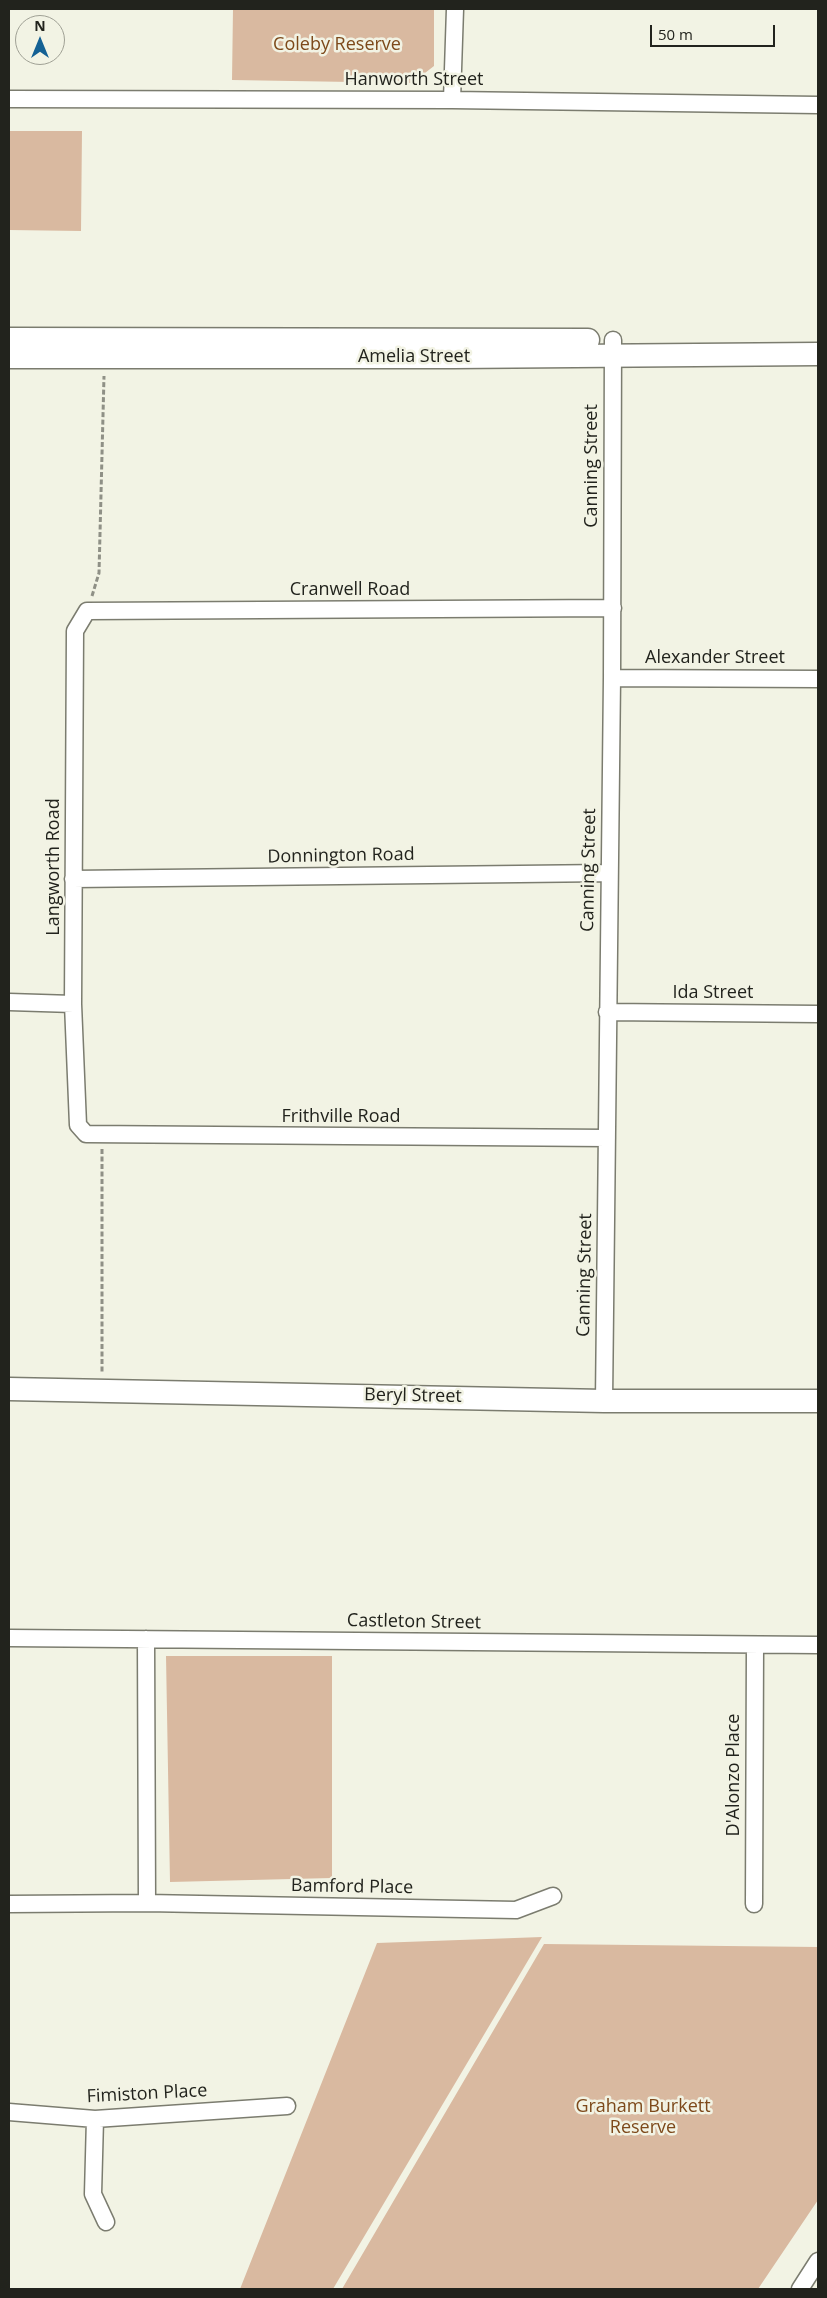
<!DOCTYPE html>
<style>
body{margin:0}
#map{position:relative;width:827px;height:2298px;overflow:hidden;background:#f2f3e4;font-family:"Open Sans",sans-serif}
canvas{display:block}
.frame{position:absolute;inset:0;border:10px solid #22231d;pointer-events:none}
.north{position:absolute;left:15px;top:15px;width:50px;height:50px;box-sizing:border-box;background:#f2f3e4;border:1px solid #9fa094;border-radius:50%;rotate:0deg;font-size:14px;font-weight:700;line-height:20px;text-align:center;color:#22231d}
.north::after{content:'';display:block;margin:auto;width:18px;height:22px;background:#146194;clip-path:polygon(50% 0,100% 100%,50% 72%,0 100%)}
.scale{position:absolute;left:650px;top:25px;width:125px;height:22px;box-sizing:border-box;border:2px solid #22231d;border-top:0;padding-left:6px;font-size:15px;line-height:18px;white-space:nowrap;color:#22231d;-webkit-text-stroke:4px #f2f3e4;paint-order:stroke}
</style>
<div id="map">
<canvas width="827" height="2298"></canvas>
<div class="frame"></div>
<div class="north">N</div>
<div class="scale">50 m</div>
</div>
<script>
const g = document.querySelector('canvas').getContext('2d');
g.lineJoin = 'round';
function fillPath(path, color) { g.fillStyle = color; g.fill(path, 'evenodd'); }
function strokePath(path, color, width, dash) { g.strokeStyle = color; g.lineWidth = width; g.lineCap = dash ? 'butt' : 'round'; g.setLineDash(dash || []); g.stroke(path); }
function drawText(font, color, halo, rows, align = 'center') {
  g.font = font + ' "Open Sans",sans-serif'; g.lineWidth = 5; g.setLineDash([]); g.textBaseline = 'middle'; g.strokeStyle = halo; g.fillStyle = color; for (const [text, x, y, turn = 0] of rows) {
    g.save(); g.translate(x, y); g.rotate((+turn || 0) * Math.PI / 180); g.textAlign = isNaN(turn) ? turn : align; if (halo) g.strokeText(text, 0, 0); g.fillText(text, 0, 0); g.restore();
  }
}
const green = new Path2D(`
 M233,9H434V66L412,83L232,80Z
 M9,131H82L81,231L9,230Z
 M166,1656H332V1878L170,1882Z
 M542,1937L333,2289H240L377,1943Z
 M544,1944L818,1947V2200L758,2289H342Z`);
const path = new Path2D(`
 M92,596L99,573L104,376
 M102,1149V1373`);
const street = new Path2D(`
 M9,99L452,100L818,105
 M452,100L455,9
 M612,678L818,679
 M73,879L608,873
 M9,1002L73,1004
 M607,1012L818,1014
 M607,1138L86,1134L78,1125L73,1004L75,631L87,611L613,608
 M604,1401L612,678L613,340
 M9,1638L818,1645
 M146,1639L147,1903
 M9,1904L147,1903L516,1910L553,1896
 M754,1904L755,1646
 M9,2112L95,2119L287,2106
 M95,2119L93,2194L106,2222
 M800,2289L818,2261`);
const secondary = new Path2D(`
 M9,339L588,340
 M9,357H453L818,354
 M9,1389L604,1401H818`);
const parkNames = [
 ["Coleby Reserve",337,45],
 ["Graham Burkett",643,2107],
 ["Reserve",643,2128]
];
const streetNames = [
 ["Hanworth Street",414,80],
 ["Amelia Street",414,357],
 ["Canning Street",592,466,-90],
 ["Cranwell Road",350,590],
 ["Alexander Street",715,658],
 ["Donnington Road",341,856,-1],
 ["Langworth Road",54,867,-90],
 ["Canning Street",589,870,-89],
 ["Ida Street",713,993],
 ["Frithville Road",341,1117],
 ["Canning Street",585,1275,-89],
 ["Beryl Street",413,1396,1],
 ["Castleton Street",414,1622,1],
 ["D'Alonzo Place",734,1775,-90],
 ["Bamford Place",352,1887,1],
 ["Fimiston Place",147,2094,-3]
];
fillPath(green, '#d9b9a0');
strokePath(street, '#7b7c6f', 19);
strokePath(secondary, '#7b7c6f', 25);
strokePath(path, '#8f9086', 3, [5, 2.5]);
strokePath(street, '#fff', 16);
strokePath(secondary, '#fff', 22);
drawText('18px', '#7d491a', '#f2f3e4', parkNames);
drawText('18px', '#22231d', '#f2f3e4', streetNames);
</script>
